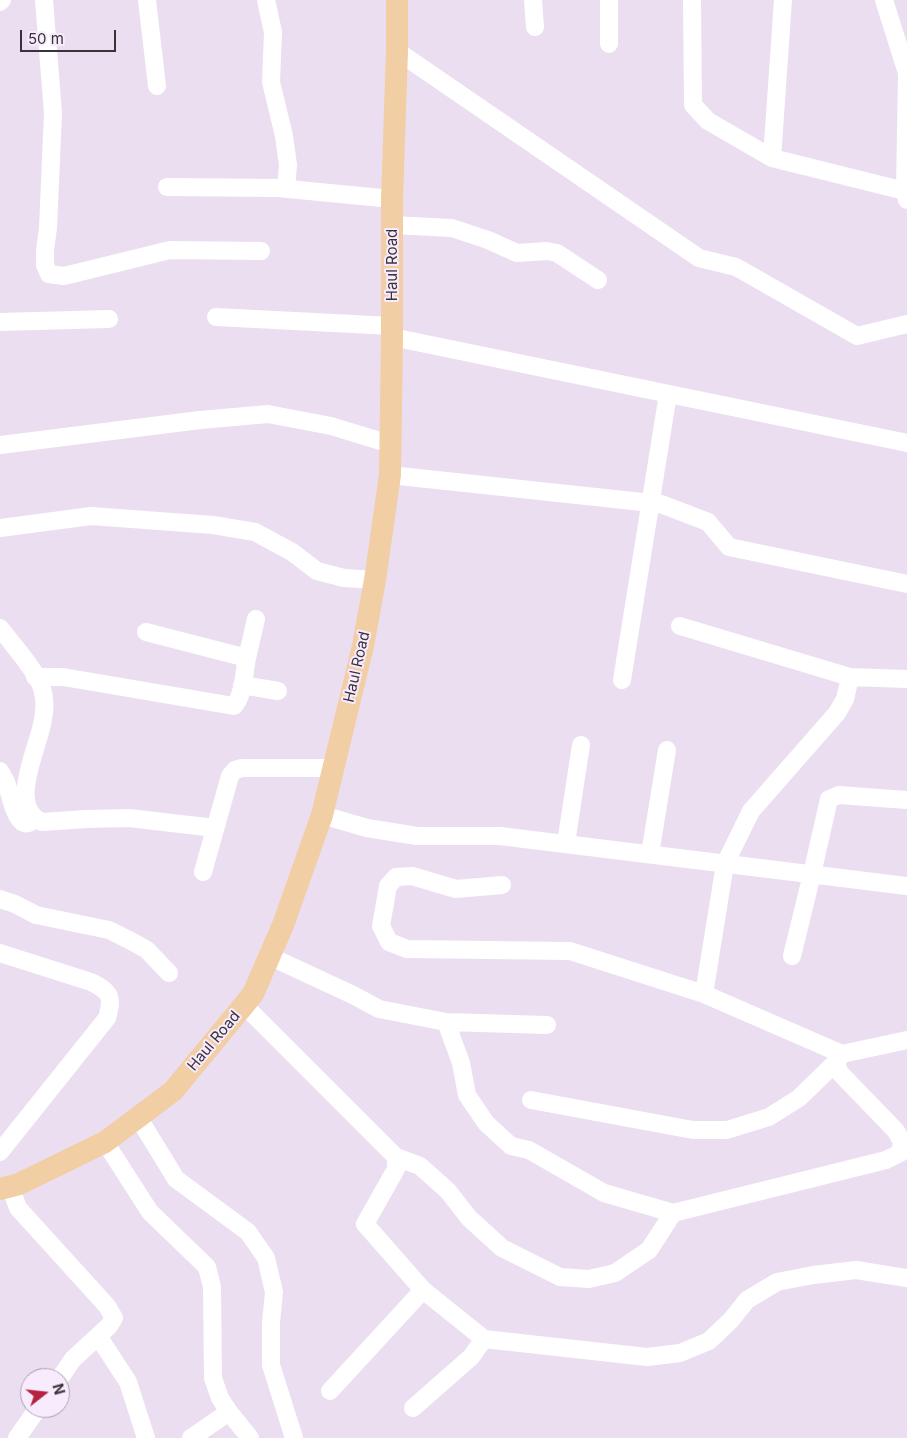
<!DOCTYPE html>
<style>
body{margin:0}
#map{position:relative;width:907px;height:1438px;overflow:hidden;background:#ebdef0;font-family:Inter,sans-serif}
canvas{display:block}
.north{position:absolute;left:20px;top:1368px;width:50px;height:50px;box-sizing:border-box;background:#f8ebfd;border:1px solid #aba1af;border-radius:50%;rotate:74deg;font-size:14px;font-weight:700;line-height:20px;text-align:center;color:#38333a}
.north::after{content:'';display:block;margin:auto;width:18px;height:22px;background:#b52341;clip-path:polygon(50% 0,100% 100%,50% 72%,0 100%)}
.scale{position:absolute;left:20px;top:30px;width:96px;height:22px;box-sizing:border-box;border:2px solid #38333a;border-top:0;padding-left:6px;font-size:15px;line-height:18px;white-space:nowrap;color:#38333a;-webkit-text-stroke:4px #f8ebfd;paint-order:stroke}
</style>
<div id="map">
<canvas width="907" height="1438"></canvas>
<div class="north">N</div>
<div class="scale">50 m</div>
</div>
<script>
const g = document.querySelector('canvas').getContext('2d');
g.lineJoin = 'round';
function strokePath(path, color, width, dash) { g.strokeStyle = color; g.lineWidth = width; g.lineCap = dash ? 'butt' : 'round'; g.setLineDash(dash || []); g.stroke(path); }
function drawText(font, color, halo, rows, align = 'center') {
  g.font = font + ' Inter,sans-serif'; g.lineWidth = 4; g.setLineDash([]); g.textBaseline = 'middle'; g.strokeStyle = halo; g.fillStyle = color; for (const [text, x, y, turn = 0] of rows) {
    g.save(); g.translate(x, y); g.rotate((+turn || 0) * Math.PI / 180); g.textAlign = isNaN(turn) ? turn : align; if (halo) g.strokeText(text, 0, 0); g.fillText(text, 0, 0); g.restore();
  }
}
const minor = new Path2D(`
 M44,0L53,113L48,228L45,250V265L49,274L64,276L170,250L261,251
 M147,0L157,86
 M266,0L273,32L271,82L284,136L288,165L286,189
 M533,0L535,27
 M609,0V44
 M692,0L693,105L708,121L772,158L905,191
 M884,0L907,73L905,191L907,200
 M0,2L2,0
 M397,51L699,258L736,267L857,336L907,324
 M772,158L783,0
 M167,187L278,188L392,199
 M392,225L452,228L488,240L517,253L547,251L557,253L598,280
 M216,317L392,326
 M0,322L109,319
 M392,337L907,443
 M0,445L200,420L268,414L331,426L390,444
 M390,475L661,504L708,522L729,547L907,584
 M0,528L91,516L213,525L255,532L292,552L317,571L344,578L375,580
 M680,626L850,677L907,679
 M0,628C12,644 36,670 42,688C45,698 45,709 43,719C40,745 6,807 42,822L86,819L129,818L215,828
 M146,632L247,658
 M35,677H63L234,706C244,695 244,672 247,658C250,645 253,632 256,619
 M622,680L668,394
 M242,685L278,691
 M0,771C2,775 4,778 6,782C9,790 15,821 24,823C28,825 32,821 35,819
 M322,815L367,828L417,836H500L907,886
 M566,843L581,745
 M650,854L667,750
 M203,872L230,776L235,770L242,768H333
 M502,885L456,889L412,876L396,877L388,886L381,926L389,942L407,949L570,951L704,994L842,1054L907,1040
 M0,899L15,904L36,915L109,930L133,942L147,950L169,973
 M0,953L91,982C111,992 113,997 107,1018L0,1152
 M269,956L353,995L379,1009L446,1022L547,1025
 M792,956L812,874L829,799L839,795L907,800
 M704,994L725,864L751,811L837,713L845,699L850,677
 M244,1005L396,1157V1169L365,1224L423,1290L484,1339L647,1357L680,1353L709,1341L731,1320L747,1300L777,1282L813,1275L856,1270L907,1278
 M446,1022L461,1063L467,1095L486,1123L511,1146L529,1150L604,1193L673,1213L886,1160L900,1153L902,1142L896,1131L839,1072L836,1062L842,1054
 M531,1100L693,1130H727L769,1117L799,1098L836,1062
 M138,1117L176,1179L248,1232L266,1258L274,1292L271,1323V1365L294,1438
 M105,1142L150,1212L207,1267L212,1287L213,1378L220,1398L229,1412L250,1438
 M396,1157L420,1166L448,1191L469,1218L502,1248L560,1277L589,1279L615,1273L649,1250L673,1213
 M10,1186L18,1208L107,1306L114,1318L109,1326L73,1359L60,1378
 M98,1336L128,1382L146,1438
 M330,1391L423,1290
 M413,1408L471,1357L484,1339
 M17,1438L38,1408
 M191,1438L229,1412`);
const major = new Path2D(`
 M0,1189L19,1184L105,1142L173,1091L253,994L283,925L322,815L363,646L375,580L390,475L392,337V199L397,51V0`);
const streetNames = [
 ["Haul Road",392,265,-90],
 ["Haul Road",357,667,-77],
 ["Haul Road",214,1041,-50]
];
strokePath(minor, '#fff', 18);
strokePath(major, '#f2cea5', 22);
drawText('15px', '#38333a', '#f8ebfd', streetNames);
</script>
